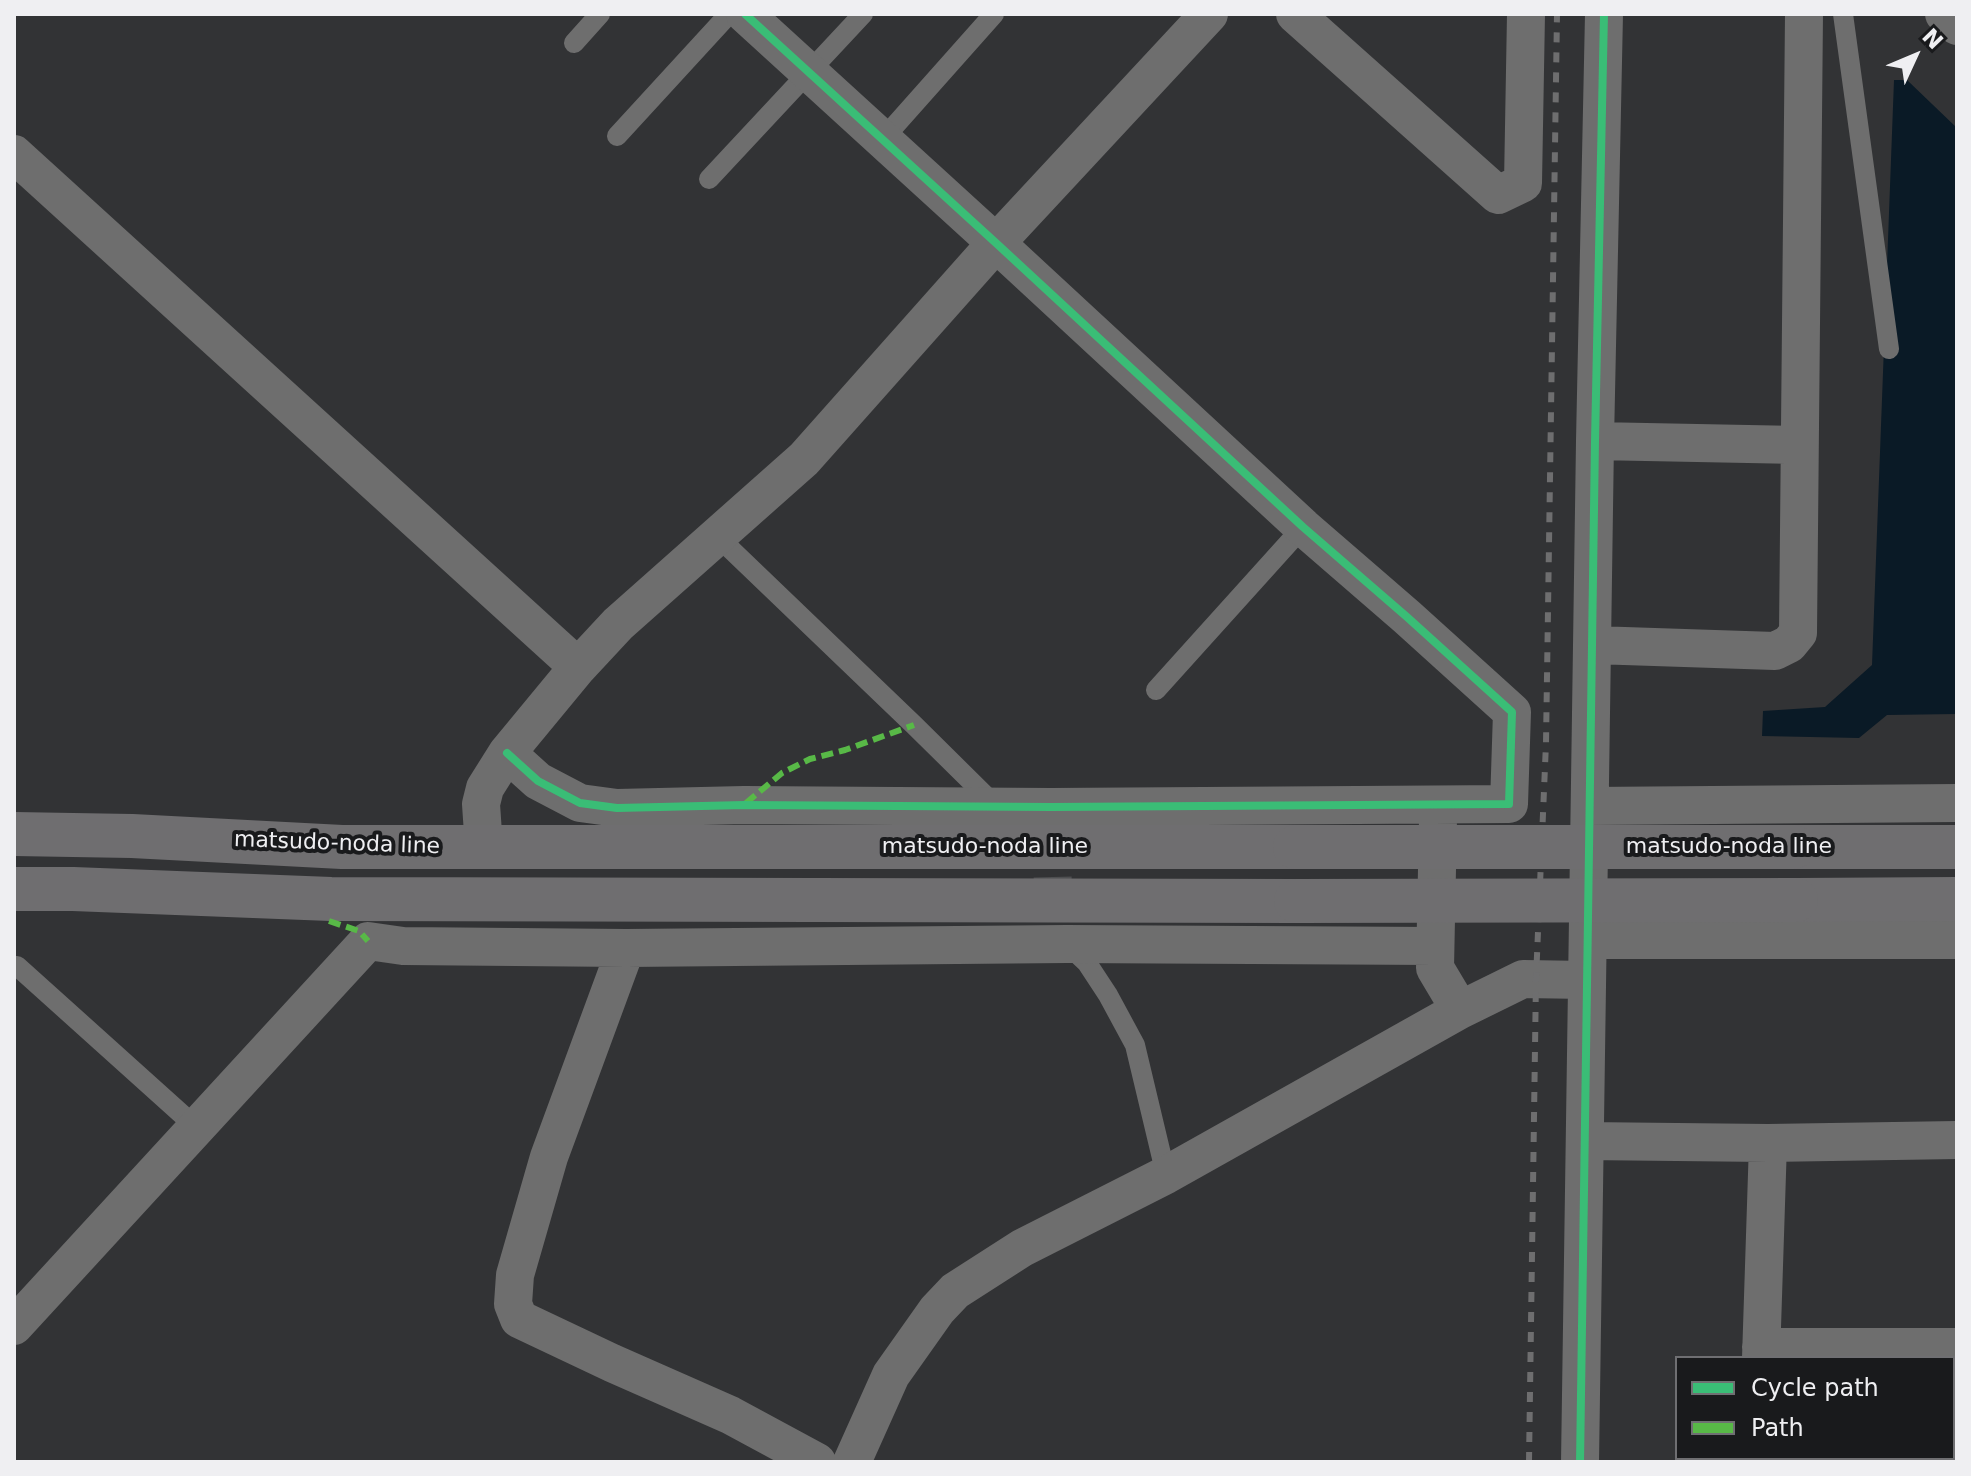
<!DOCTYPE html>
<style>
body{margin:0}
#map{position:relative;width:1971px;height:1476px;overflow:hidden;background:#323335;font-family:"DejaVu Sans",sans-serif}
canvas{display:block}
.frame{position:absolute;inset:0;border:16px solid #efeff2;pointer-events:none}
.legend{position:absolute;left:1675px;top:1356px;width:280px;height:104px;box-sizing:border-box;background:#191a1c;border:2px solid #6f6f72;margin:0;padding:10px 14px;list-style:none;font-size:24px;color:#efeff2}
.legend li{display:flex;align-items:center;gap:16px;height:40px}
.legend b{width:40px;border:2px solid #6f6f72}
.north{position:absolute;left:1875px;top:16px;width:80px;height:80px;-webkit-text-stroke:6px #191a1c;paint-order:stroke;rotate:46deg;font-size:22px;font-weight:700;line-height:32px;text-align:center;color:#efeff2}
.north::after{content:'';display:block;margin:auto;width:28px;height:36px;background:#efeff2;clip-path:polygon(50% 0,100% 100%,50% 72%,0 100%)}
</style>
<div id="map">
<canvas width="1971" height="1476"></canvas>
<div class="frame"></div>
<ul class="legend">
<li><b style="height:10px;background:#3abd76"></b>Cycle path</li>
<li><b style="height:10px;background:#58b947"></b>Path</li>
</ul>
<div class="north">N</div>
</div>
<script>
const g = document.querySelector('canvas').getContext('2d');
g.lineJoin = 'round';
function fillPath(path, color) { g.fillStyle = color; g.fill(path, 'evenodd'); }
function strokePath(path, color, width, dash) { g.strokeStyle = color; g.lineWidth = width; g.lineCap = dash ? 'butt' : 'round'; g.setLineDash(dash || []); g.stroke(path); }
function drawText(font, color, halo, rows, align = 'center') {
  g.font = font + ' "DejaVu Sans",sans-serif'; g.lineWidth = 8; g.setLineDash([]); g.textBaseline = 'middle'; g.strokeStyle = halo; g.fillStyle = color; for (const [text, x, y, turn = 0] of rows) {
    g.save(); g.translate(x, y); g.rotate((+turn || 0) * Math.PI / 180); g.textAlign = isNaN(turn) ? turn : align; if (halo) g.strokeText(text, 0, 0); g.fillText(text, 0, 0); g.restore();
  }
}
const water = new Path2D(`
 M1894,80H1907L1957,128V714L1887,715L1859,738L1762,736L1763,711L1825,707L1872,665Z`);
const streetTunnel = new Path2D(`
 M1051,820L1054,925`);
const lane = new Path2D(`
 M1843,14L1889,349
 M574,43L600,14
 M617,136L729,14
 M882,140L994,14
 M709,179L863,14
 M717,536L914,725L996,806
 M1156,690L1303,527
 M1067,944L1087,963L1108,995L1135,1045L1166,1175
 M17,966L196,1127`);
const street = new Path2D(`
 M1295,14L1498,195L1523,183L1526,14
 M1944,14L1957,26
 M14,154L578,667
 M1595,441L1799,445
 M1594,645L1775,651L1789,644L1798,633L1804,14
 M507,753L538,781L580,803L617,808L744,805L1051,807L1509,804L1512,712L1407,617L1303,527L996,243L745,14
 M1590,806L1957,803
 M1438,819L1435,968L1460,1010
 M484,848L481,804L485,788L507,753L578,667L618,624L804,459L996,243L1209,14
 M1589,940H1957
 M626,948L549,1157L515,1275L513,1304L519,1319L612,1363L730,1415L817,1462
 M1585,1141L1768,1143L1957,1140
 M14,1326L368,941L403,946L626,948L1067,944L1435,946
 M1761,1347H1957
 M1761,1358L1768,1143
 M852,1462L891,1375L937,1310L955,1291L1022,1248L1166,1175L1460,1010L1523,979L1587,980
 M1580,1462L1595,441L1604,14
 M1760,1462V1458`);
const primary = new Path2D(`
 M14,834L132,836L342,847H1295
 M1794,847H1957
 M14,889H73L331,899L1296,901
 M1796,900L1957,899`);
const rail = new Path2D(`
 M1529,1462L1536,979L1546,743L1557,14`);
const primaryBridge = new Path2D(`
 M1295,847H1794
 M1296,901L1796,900`);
const quiet = new Path2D(`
 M746,803L782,773L810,759L845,750L914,725
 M329,921L359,931L368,941`);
const cycleway = new Path2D(`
 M507,753L538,781L580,803L617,808L744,805L1051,807L1509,804L1512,712L1407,617L1303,527L996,243L745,14
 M1580,1462L1595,441L1604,14`);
const streetNames = [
 ["matsudo-noda line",337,844,2],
 ["matsudo-noda line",985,847],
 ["matsudo-noda line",1729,847]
];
fillPath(water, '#0a1a26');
strokePath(streetTunnel, '#4e4f51', 38, [38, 19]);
strokePath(lane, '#6e6e6e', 20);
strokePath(street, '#6e6e6e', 38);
strokePath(primary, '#6f6e70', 44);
strokePath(rail, '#6e6e6f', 6, [10, 10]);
strokePath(primaryBridge, '#6f6e70', 44);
strokePath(quiet, '#58b947', 6, [12, 6]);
strokePath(cycleway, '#3abd76', 8);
drawText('22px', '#efeff2', '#191a1c', streetNames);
</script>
